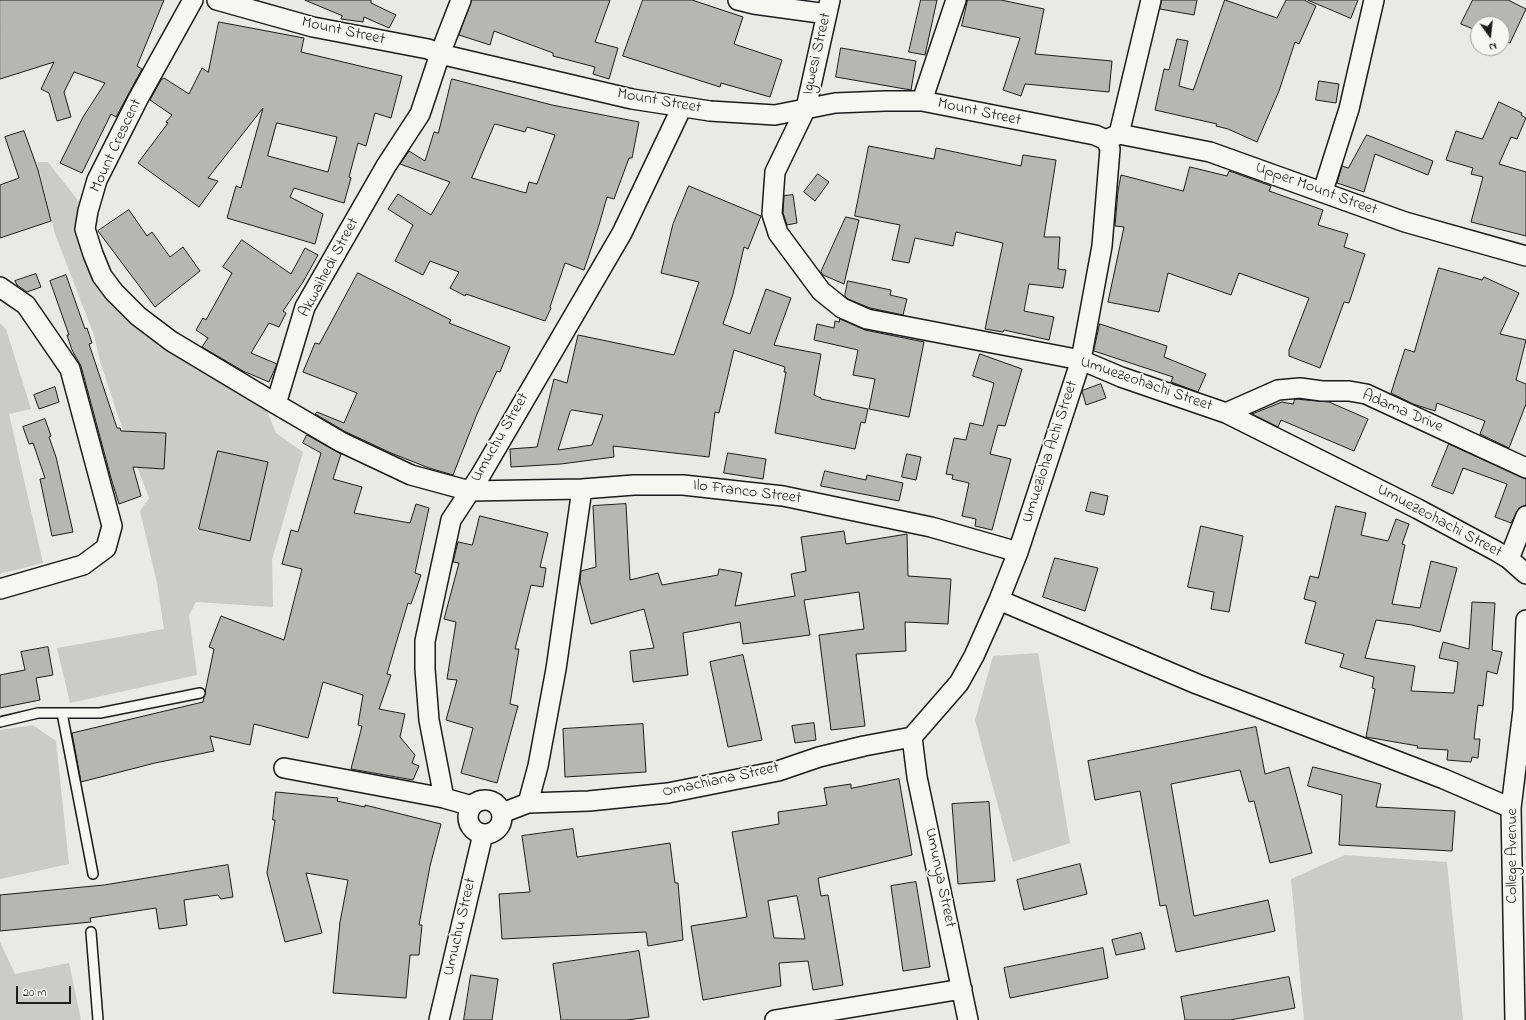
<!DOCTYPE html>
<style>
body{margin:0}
#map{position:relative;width:1526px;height:1020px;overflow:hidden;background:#e9e9e5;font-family:"Indie Flower",sans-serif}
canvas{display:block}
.north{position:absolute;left:1470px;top:16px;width:40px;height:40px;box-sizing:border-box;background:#f6f6f2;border:1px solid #9f9f9c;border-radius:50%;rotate:165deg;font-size:11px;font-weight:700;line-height:16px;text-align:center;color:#1c1c1c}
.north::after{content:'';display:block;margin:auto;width:14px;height:18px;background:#1c1c1c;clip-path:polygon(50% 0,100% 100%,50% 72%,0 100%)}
.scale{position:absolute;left:16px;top:986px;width:55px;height:18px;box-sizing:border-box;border:2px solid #1c1c1c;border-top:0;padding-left:5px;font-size:12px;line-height:14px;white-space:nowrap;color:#1c1c1c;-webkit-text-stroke:3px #f6f6f2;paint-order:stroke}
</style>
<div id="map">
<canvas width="1526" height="1020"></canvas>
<div class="north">N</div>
<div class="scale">20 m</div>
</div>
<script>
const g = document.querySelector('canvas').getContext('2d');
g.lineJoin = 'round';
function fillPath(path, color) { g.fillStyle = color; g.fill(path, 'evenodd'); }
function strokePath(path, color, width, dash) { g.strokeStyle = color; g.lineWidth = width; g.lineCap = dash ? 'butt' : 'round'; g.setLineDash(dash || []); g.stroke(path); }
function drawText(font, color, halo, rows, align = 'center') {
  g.font = font + ' "Indie Flower",sans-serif'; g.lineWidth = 3.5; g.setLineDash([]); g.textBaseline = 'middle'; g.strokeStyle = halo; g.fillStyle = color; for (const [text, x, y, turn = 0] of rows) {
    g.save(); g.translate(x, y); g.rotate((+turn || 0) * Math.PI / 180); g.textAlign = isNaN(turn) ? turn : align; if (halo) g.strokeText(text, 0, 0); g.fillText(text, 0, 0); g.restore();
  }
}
const green = new Path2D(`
 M37,162H48L83,207L88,259L177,350L220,382L267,411L276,433L303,452L272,560L273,607L196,602L189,615L197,675L70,703L57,648L164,629L157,583L140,511L149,498L119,419L100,361L94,335L55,234Z
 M0,323L6,329L31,409L9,414L43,563L0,574Z
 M1038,653L1070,843L1013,862L975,720L993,656Z
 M33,725L56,741L69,864L0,879V730Z
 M1345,855L1447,862L1463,1020H1304L1291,879Z
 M0,942L15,974L69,963L81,1020H0Z`);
const building = new Path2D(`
 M0,0H164L137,66L142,69L116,117L111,114L82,173L60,163L83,117L105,83L74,72L64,92L71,117L57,121L49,93L41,89L54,62L0,79Z
 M305,0H371V3L396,15L389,28L364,17L363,22L341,19L342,16Z
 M472,0H610L595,42L618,48L609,79L593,74L595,67L553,56V53L494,31L490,45L459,35Z
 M643,0H692L743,17L734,44L782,60L770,97L721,83L720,87L623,56Z
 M921,0H937L925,55L909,52Z
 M968,0H1001L1044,9L1035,54L1112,61L1109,92L1025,84L1021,96L1003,90L1020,38L962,26Z
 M1162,0H1197L1194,15L1160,9Z
 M1225,0L1277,18L1286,0H1304L1316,6L1299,44L1295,42L1279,91L1257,142L1228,129L1216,126L1217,124L1155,110L1164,69L1169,70L1177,39L1188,41L1179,86L1193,90Z
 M1308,0H1358L1351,18Z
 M1473,0H1508L1526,9L1510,43L1502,40V24H1478V31L1461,24Z
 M219,22L304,38L301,52L402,76L391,118L375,113L366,146L358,143L349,177L351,178L344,203L294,188L290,197L323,214L315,244L227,218L236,186L241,188L263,108L208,178L218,181L199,207L138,163L168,123L166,122L172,115L150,100L161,80L164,78L189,94L202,68L208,72ZM277,123L337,137L328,172L268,156Z
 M841,48L916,61L911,90L836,77Z
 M452,79L552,105L639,122L632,158H629L614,199L607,197L599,225L584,270L565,263L550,307L551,308L545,321L466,294L465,296L450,288L459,272L430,261L423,275L395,261L413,225L388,209L398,194L431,215L450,182L400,164L409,151L425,161L434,132L438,133ZM495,124L525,132L527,127L555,135L537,184L529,182L526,193L472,178Z
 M1319,81L1339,84L1336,103L1316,100Z
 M1499,102L1522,113L1521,115L1526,118L1517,139L1511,137L1499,164L1526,172V236L1471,222L1483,177L1471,174L1473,168L1446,160L1456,131L1482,139Z
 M24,131L38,170L51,221L0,238V185L19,178L5,137Z
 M1367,135L1433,161L1428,175L1375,154L1364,192L1337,183L1342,166L1348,168Z
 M869,146L934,159L936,148L1021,166L1023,155L1056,160L1044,237H1060L1058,269L1066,270L1063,288L1029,284L1024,311L1054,317L1049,340L1004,330L1003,332L985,329L1003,243L956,232L953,246L915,238L909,263L892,260L900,225L855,216Z
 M1190,167L1227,176L1229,171L1235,173L1271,186L1269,191L1323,210L1318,225L1348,234L1344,247L1365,254L1349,303L1344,302L1320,368L1289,356V350L1309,298L1239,273L1231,295L1168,273L1159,312L1108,302L1124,227L1115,226L1118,191L1121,175L1183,191Z
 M818,174L829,182L815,201L804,192Z
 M689,186L761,216L748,249L744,247L733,294L723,324L750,334L766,289L791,298L774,345L821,354L814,395L821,398V399L868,409L865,423L861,422L855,449L775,433L786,372H784L785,367L734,350L719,413L715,412L709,457L613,446L614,457L561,464L511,467L510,449L537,447L554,379L567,383L578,335L674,355L699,282L661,273L673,224ZM572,410L603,415L592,445L558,450L570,412Z
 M793,195L797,223L787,225L783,213L784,196Z
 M129,210L147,236L152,232L170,257L183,247L200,271L155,307L98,231Z
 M846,217L859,220L844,284L823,275L821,272Z
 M242,240L291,274L305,248L318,255L303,282L283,311L286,313L279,327L269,323L251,353L277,364L269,382L243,371L202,347L208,338L196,330L203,318L206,320L232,273L223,267Z
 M1439,268L1482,280L1484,277L1519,293L1500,334L1526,340L1516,380L1526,384V404L1509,448L1480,434L1485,421L1437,403L1435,411L1413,404L1391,393L1405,349L1414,352Z
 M358,273L451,320L449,323L510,347L500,372L497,371L477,414L453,475L429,468L391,453L346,432L315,414L317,412L344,423L357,393L303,372L315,343L319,344Z
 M36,274L41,287L27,292L17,285L15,281Z
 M66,275L85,329L87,328L92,343L89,344L117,428H120L121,431L166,433L164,469L133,467L141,496L119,504L111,478L81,366L72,350L67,335H69L50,281Z
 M848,281L891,290L890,295L907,299L903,315L870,308L848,299L845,296Z
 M840,319L865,330L924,342L909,417L869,409L875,379L853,375L858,350L814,340L817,324L834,328L835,321L839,322Z
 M1100,324L1167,346L1164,357L1206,374L1198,392L1171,382L1173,377L1094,351Z
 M980,354L1022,369L1005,426L998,425L990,454L1011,459L992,530L975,526L976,519L962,516L969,483L952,479L953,475L946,474L954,438L966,440L970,423L983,426L994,383L973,376Z
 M1101,384L1106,398L1086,405L1082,391Z
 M55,387L59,402L39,409L34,395Z
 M1295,399L1329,402L1368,419L1354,451L1281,420L1278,427L1252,414L1282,402L1293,404Z
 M45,419L51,436L49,437L56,457L73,532L52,536L40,479L45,478L33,443L29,444L23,427Z
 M307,435L341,454L333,479L362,487L354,513L410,523L416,504L429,508L415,573L421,575L411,604L408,603L387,674L391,675L379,709L405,714L400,737L415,755L412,763L419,766L413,780L351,769L362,726L358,725L363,695L323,682L308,738L254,724L250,745L210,736L214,751L155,763L81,782L72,733L203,702L214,649L209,647L221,616L284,640L302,569L282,564L291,530L298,532L321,453L303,443Z
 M1449,444L1526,479V505L1519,508L1511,523L1495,517L1507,484L1463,468L1453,494L1432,486Z
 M218,451L268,462L250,541L199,529Z
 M728,453L766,459L763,479L724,473Z
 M907,454L921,457L916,480L902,477Z
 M825,471L866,480L867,475L903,483L899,501L821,486Z
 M1091,492L1108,496L1104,515L1086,511Z
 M626,504L630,580L658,573L662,585L718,575L719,569L742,573L735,606L795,596L791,574L806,571L801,537L844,531L846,544L907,534L908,576L951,579L948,624L905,622L906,651L856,654L865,726L831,730L819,635L864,629L859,592L804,600L810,635L743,644L740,622L683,633L688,675L633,682L630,651L654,648L644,609L591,624L580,582L581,571L596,567L593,506Z
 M1336,506L1366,513L1361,535L1388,541L1396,519L1409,524L1402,544L1405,545L1392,604L1420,608L1431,561L1457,568L1440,632L1412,625L1376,620L1365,658L1415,666L1411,691L1454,693L1458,662L1439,658L1443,642L1469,649L1472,602L1495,603L1492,650L1502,652L1497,674L1487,671L1483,706L1478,705L1474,739H1480L1478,758L1472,757L1471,762L1447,760L1448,750L1417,748L1418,746L1366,737L1375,689L1372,688L1374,677L1340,667L1344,654L1305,643L1316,602L1304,599L1310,576L1318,578Z
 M480,516L548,533L540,567L546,568L543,587L531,585L515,649H519L510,704L518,706L497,783L461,773L473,728L446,720L457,680L447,679L456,622L444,619L459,563L453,562L458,542L472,545Z
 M1201,526L1243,536L1229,612L1211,609L1214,592L1188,587Z
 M1055,558L1098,568L1085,611L1043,597Z
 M48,647L53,675L36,678L40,700L0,708V675L25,670L21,652Z
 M743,655L762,740L728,747L710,662Z
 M814,723L816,740L795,743L792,726Z
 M643,724L646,772L565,777L563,729Z
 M1256,727L1265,774L1289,767L1312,853L1270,863L1254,801L1249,802L1240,770L1171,784L1194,916L1268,900L1275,931L1176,952L1166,905L1160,906L1140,791L1095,800L1088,761Z
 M1313,767L1381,784L1376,807L1455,811L1452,851L1339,845L1342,795L1308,786Z
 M899,779L912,855L818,878L821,896L828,895L843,985L813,990L808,961L779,963L781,986L703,1000L691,926L747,917L732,832L779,824L778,812L827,805L824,788L851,784V788ZM797,896L805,939L774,938L768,901Z
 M276,792L338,798L337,801L365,807V805L441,824L430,866L419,925H422L419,955H410L406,998L333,993L340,922L348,880L306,873L322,933L285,942L267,873L275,820H273Z
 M989,802L995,881L958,884L952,804Z
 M573,829L577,857L670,843L675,883H678L683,940L648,946L646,932L502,939L499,894L530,892L522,836Z
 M1080,864L1087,894L1024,910L1017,880Z
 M228,865L233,897L221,899L218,895L184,900L187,925L159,929L156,908L90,918L91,922L0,931V895L104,885Z
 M916,882L930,967L903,971L891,886Z
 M1141,933L1145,949L1116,955L1112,940Z
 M1103,948L1108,978L1010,998L1004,968Z
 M639,951L649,1017L627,1020H561L553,964Z
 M471,975L498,979L492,1020H464Z
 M1289,977L1295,1008L1230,1020H1185L1181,997Z`);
const service = new Path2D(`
 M62,713L93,874
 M0,722L38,713H100L200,693
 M91,932L98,1020`);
const minor = new Path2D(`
 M193,0L138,99L97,180L88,211L85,229L93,254L102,276L114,292L138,316L171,341L276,404
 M217,0L313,27L428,49L440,54L632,99L710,111L775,115L835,103L885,101H922L1095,135L1106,140
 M461,0L440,54L420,114L386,166L305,307L276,404L341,442L411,475L470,491L582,489L634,485H683L783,496L931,527L1018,552
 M738,0L754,4L827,14
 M830,0L806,108L775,172L772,214L778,233L821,291L842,308L867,319L1081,360L1121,377L1226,413L1418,509L1496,551L1509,559L1526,574
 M922,101L956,0
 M1119,134L1151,0
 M1106,140L1119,134L1210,152L1405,222L1526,256
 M1323,191L1349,109L1374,0
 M0,287L26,305L70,369L112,526L106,548L83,565L0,589
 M1226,413L1278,390L1300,388L1322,391H1349L1366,394L1526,468
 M1509,559L1526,516
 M999,600L1197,684L1444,779L1511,808
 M912,737L959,683L974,656L999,600L1018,552L1081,360L1102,246L1110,149L1106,140
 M912,737L917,777L968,1020
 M284,768L444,798L472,806
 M444,798L429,720L425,669V641L451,520L480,476L622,233L682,107
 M468 817a17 17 0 1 1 34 0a17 17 0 1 1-34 0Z
 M528,803L589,801L668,793L778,771L819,757L864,746L912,737
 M502,813L528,803L538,766L556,669L582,489
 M439,1020L483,834
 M775,1020L962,989
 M1515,1020L1511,808L1523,710L1526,620`);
const streetNames = [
 ["Mount Street",343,32,12],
 ["Igwesi Street",818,54,-77],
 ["Mount Street",659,102,10],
 ["Mount Street",979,113,12],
 ["Mount Crescent",117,146,-65],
 ["Upper Mount Street",1316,190,20],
 ["Akwaihedi Street",330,268,-62],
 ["Umuezeohachi Street",1146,385,19],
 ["Adama Drive",1402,412,23],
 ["Umuchu Street",501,438,-60],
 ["Umuezioha Achi Street",1051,452,-72],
 ["Ilo Franco Street",747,493,7],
 ["Umuezeohachi Street",1439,522,28],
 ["Omachiana Street",721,781,-12],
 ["College Avenue",1513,856,-90],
 ["Umunya Street",939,878,78],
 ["Umuchu Street",461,927,-77]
];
fillPath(green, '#cbcbc7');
fillPath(building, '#b6b6b3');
strokePath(building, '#1c1c1c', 1);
strokePath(service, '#1c1c1c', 12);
strokePath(minor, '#1c1c1c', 22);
strokePath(service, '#f6f6f2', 9);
strokePath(minor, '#f6f6f2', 19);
drawText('16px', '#1c1c1c', '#f6f6f2', streetNames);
</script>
